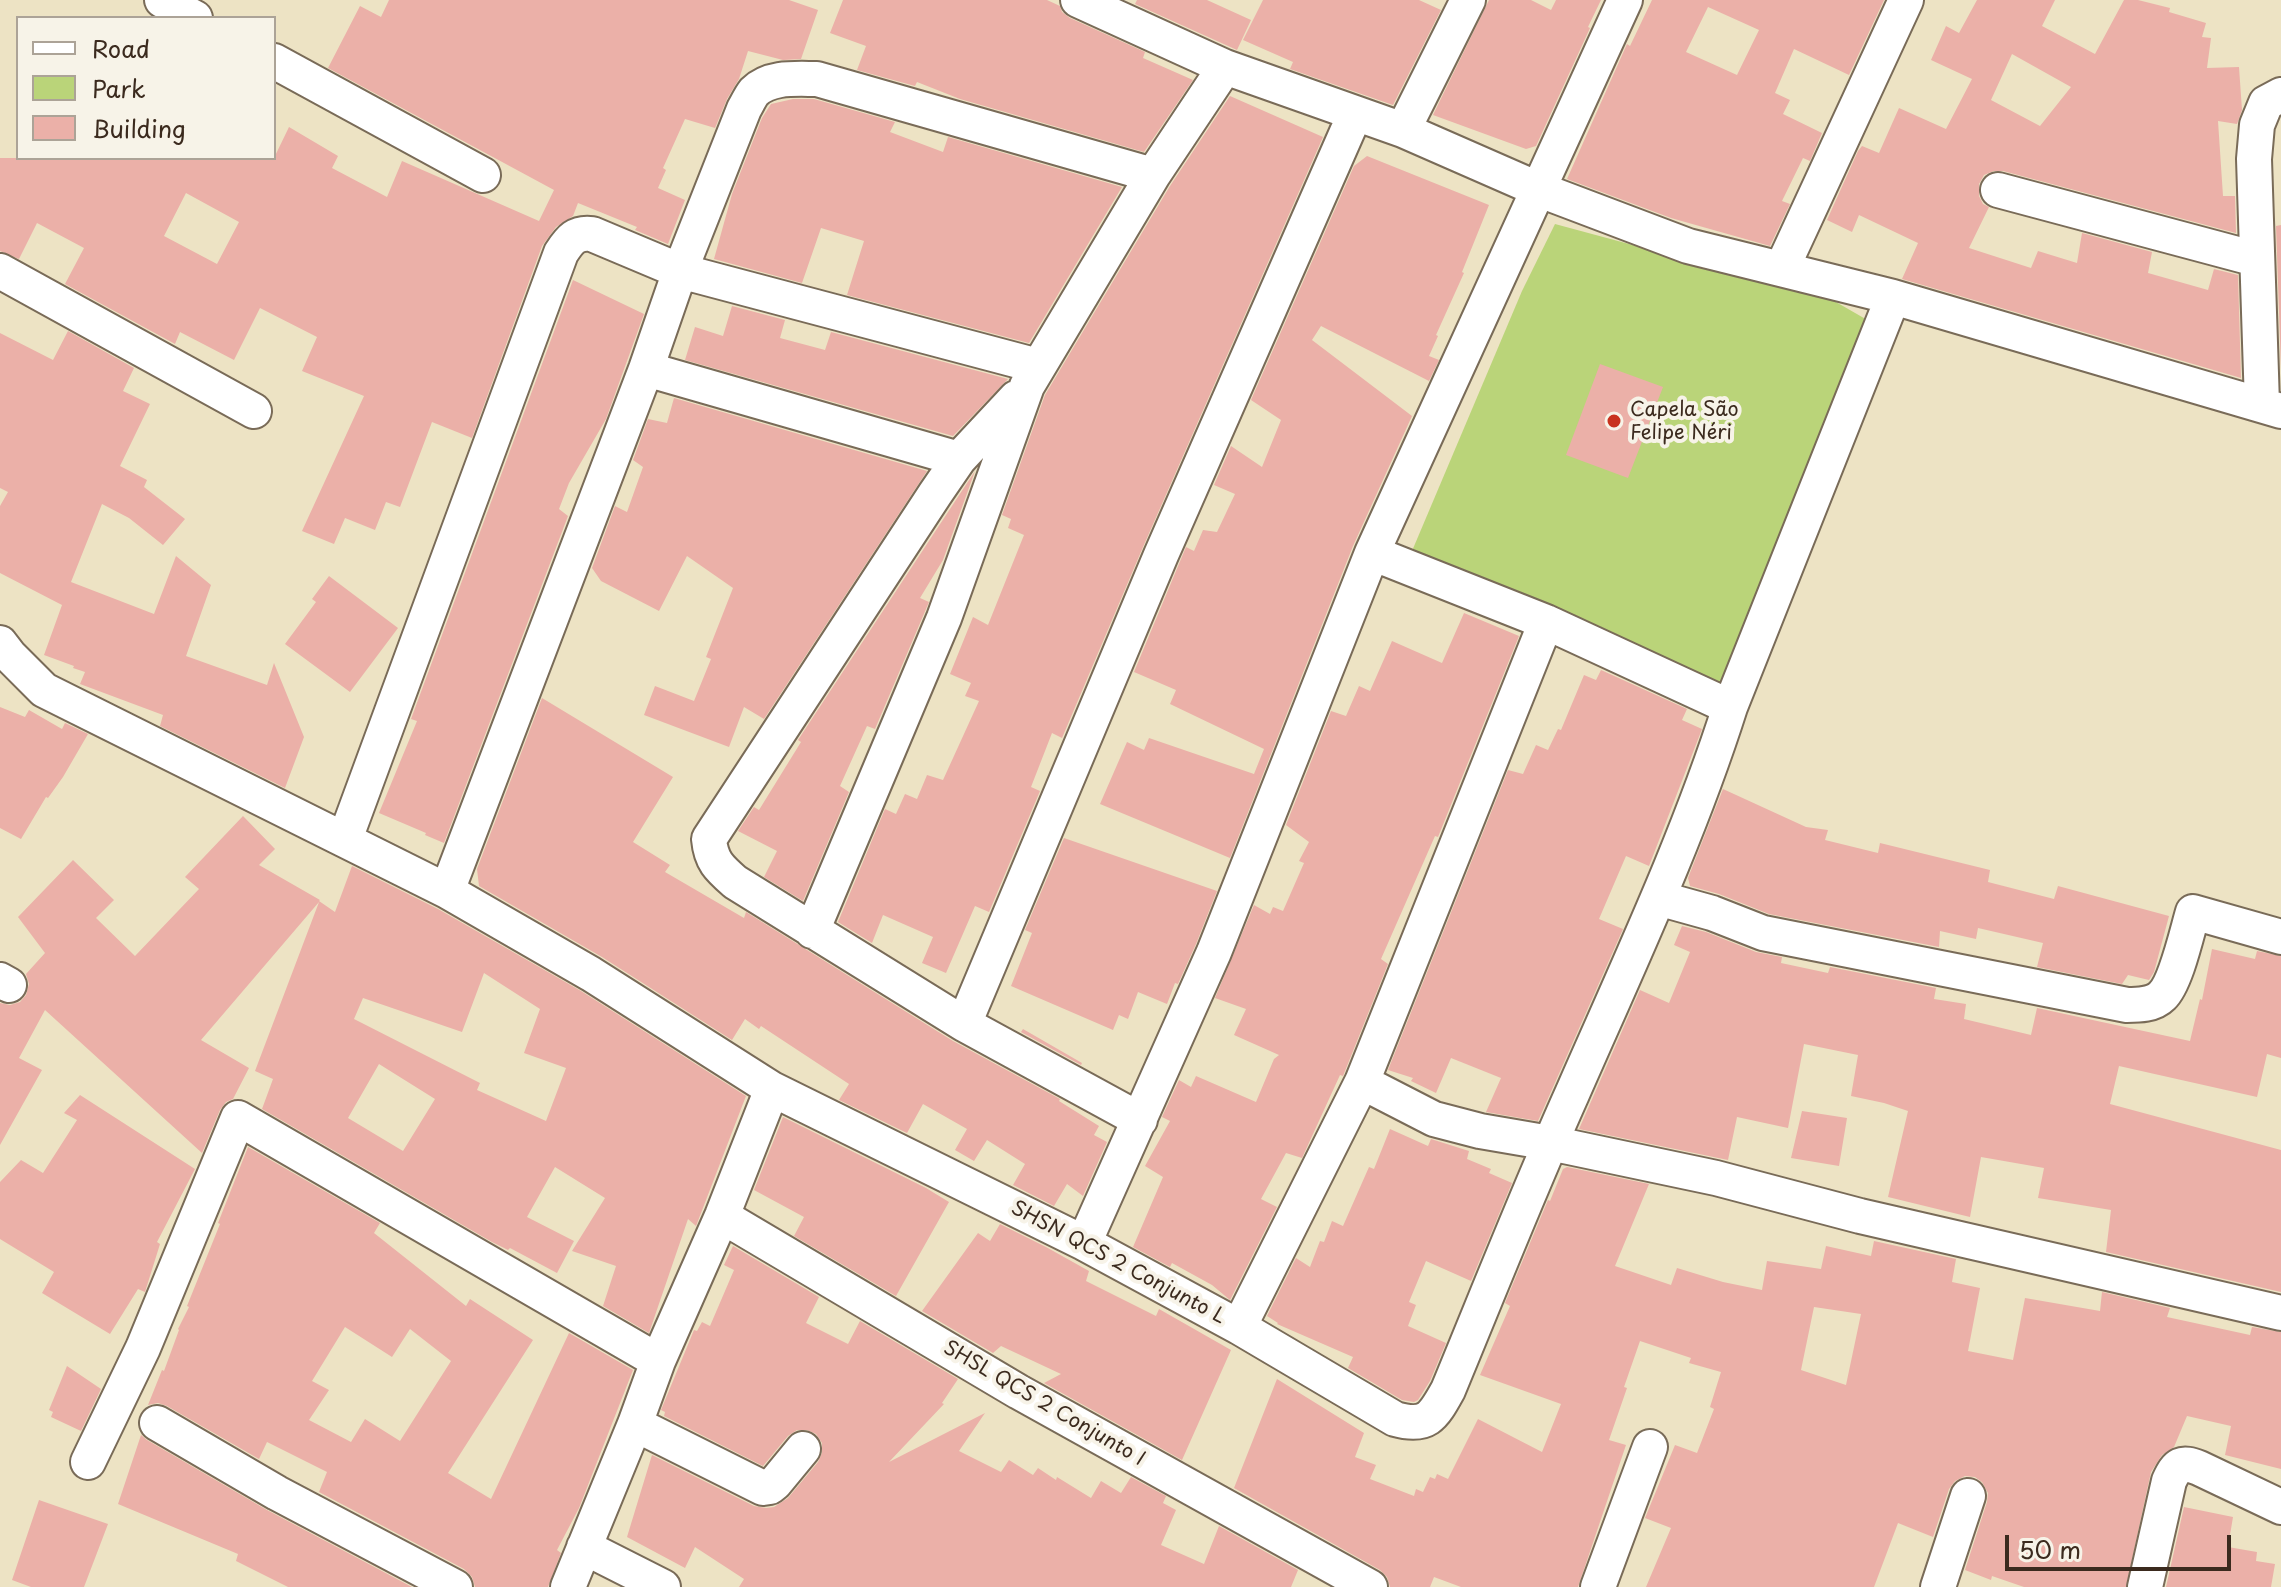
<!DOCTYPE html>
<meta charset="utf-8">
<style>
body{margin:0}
#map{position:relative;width:2281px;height:1587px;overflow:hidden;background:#ede3c4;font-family:"Playpen Sans",sans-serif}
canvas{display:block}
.legend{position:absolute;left:16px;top:16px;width:260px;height:144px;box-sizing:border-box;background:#f7f3e8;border:2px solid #aca397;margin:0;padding:10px 14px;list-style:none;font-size:24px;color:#3b2a1e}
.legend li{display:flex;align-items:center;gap:16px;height:40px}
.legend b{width:40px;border:2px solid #aca397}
.scale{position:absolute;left:2005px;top:1535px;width:226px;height:36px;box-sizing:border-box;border:4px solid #3b2a1e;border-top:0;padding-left:10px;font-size:24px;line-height:28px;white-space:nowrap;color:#3b2a1e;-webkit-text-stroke:6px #f7f3e8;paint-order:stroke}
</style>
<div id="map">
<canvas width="2281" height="1587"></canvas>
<ul class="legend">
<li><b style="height:10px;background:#fff"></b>Road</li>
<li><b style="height:22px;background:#bad479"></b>Park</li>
<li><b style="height:22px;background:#ebb0a8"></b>Building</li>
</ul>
<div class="scale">50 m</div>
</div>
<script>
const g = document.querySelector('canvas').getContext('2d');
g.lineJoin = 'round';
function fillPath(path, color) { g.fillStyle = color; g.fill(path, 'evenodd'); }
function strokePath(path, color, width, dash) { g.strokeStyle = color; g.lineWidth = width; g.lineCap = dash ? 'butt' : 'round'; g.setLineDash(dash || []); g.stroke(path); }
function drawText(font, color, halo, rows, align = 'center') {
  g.font = font + ' "Playpen Sans",sans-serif'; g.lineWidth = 8; g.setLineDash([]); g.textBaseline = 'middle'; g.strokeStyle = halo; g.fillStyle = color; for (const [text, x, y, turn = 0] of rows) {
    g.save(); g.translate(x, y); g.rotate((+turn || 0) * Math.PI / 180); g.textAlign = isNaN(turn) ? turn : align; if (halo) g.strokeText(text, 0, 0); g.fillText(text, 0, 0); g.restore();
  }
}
const green = new Path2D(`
 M1555,224L1829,298L1876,325L1722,685L1412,551L1522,291Z`);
const building = new Path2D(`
 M389,0H789L818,10L801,59L783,60L748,51L739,79L727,99L715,128L685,119L663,168L666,170L658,188L685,200L668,244L635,230L637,227L578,203L573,216L556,227L542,246L472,438L432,422L400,507L386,502L375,530L345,518L334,544L302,531L364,396L302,371L317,337L260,308L234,360L180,332L175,344L65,284L84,248L37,223L19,259L0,251V158H274L289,127L338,156L332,168L387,197L402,161L539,221L554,190L328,68L360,6L381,17ZM186,193L239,222L217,264L164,236Z
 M843,0H1047L1060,6L1062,12L1070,18L1145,52L1143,58L1193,80L1144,152L960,99L917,82L915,86L857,70L866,46L830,33Z
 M1137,0H1207L1251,20L1237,50L1135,4Z
 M1263,0H1419L1441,10L1393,105L1290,69L1293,62L1243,40Z
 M1489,0H1531L1551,10L1556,0H1601L1588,27L1590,28L1536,146L1526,149L1433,115Z
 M1652,0H1884L1849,75L1794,49L1775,93L1790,100L1783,114L1822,133L1810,161L1803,158L1782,201L1790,204L1770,246L1671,218L1567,179L1627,44L1630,46ZM1708,7L1759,30L1737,75L1686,52Z
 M1977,0H2055L2042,26L2095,54L2124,0H2138L2170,8L2169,12L2206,23L2202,37L2211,38L2207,68L2239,67L2242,110L2237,124L2218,121L2223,196H2235L2236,233L2003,171H1994L1984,175L1979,184V196L1983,204L1989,207L1969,248L2031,268L2038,251L2077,263L2082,233L2152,252L2148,273L2208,290L2214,269L2238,275L2241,378L1902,279L1918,243L1859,215L1852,232L1827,220L1858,151L1862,146L1879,153L1899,108L1946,129L1972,79L1931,60L1946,26L1959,33ZM2012,54L2071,87L2040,126L1991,100Z
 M1230,96L1323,137L1143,547L1062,738L1052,733L1031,787L1040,791L989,912L975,906L946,973L922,963L933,937L883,915L872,943L838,922L885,809L896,814L905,794L917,799L927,775L943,780L979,701L965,696L971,683L950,674L973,617L988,625L1024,535L1008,528L1011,519L1002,515L1045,395L1170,186Z
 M793,99H814L895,122L890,132L943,152L948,137L1122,187L1029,343L847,295L864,241L821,228L802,283L714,259L732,194L762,118L771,104Z
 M1367,156L1489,205L1462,272L1464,273L1436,335L1438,336L1429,356L1439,360L1429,381L1321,326L1312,340L1412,416L1353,546L1230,858L1100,804L1127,742L1144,750L1149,738L1254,774L1264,749L1170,704L1176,690L1134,672L1186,547L1194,551L1203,530L1217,532L1235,494L1214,485L1231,446L1262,467L1281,420L1251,400L1354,166Z
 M2281,225V369L2276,226Z
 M573,280L644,314L606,419L569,483L559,509L568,516L444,843L425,835L426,833L379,813L417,721L411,719Z
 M732,306L785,320L780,338L825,350L831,332L1008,379L953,436L685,360L695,327L723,336Z
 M68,331L134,368L123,391L150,404L120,466L147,480L144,487L185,519L163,545L129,518L102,504L71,582L154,614L176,556L211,585L186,656L267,685L274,663L304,737L285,788L160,726L163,715L80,684L85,672L73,668L74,666L44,655L62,605L0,573V506L8,492L0,488V333L53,360Z
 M1600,364L1663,387L1628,478L1566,455Z
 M674,398L927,471L764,719L744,707L729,747L644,715L655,686L694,701L711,659L706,657L733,588L687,556L659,611L601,581L592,568L615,506L627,512L643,467L633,460L648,419L667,423Z
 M975,471L943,560L920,598L929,602L875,729L867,726L840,786L849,792L803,901L764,877L777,851L738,831L754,807L759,810L801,742L798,740Z
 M329,576L398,628L350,692L285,644L316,602L312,599Z
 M1464,613L1519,636L1438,837L1435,836L1381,959L1388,964L1345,1071L1343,1076L1340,1075L1302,1158L1286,1153L1261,1199L1277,1207L1230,1300L1212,1285L1172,1263L1170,1267L1133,1247L1163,1177L1145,1166L1170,1121L1162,1117L1179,1080L1191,1087L1196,1076L1256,1102L1274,1059L1279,1055L1234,1035L1246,1009L1215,998L1254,905L1270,914L1273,907L1283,911L1304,863L1299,861L1309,842L1286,825L1331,711L1346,716L1359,686L1370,691L1392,641L1442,663Z
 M1601,670L1687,709L1682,720L1702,729L1649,866L1626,856L1599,919L1623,929L1538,1121L1486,1112L1501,1078L1451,1058L1436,1093L1411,1081L1413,1078L1388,1070L1508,770L1523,774L1536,745L1548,750L1558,729L1561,730L1584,675L1596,680Z
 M542,698L673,777L633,842L670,865L665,872L744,918L746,912L953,1041L1060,1099L1059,1101L1099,1126L1094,1135L1107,1142L1083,1196L1067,1184L1054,1206L1013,1185L1025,1164L987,1140L974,1161L955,1150L967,1129L923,1104L907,1133L839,1100L849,1084L761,1026L759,1029L745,1019L732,1040L602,957L479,886L477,869Z
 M0,707L25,717L29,710L62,729L65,723L88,734L63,777L48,798L46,797L21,839L0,828Z
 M1723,789L1806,827L1828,830L1825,840L1878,853L1880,843L1990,870L1988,882L2054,899L2058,886L2169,916L2154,972L2149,980L2128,975L2122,984L2037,967L2043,943L1978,928L1976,939L1940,931L1939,947L1769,914L1719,894L1690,886L1688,878Z
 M243,816L275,849L259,865L320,900L319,901L335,912L352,866L438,909L581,991L746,1096L696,1226L688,1219L649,1333L603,1306L616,1266L572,1251L605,1198L555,1167L527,1217L574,1241L557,1273L510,1248L508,1250L492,1242L262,1109L273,1079L255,1071L319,902L201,1040L249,1068L233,1099L226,1102L220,1110L202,1153L45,1010L19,1058L42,1070L0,1145V1003L10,1005L20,1002L26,995L29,984L26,974L45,953L18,917L73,860L114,900L96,918L135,956L199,889L185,877ZM484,973L540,1009L524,1053L566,1068L546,1121L477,1090L480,1083L354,1019L363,998L462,1032ZM379,1064L435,1099L403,1151L348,1118Z
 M1064,838L1217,891L1196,944L1178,984L1175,983L1167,1004L1138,992L1128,1019L1119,1015L1113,1030L1011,986L1032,933L1025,930Z
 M1682,926L1706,932L1756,952L1782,957L1781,963L1828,973L1830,967L1936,988L1934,999L1966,1004L1964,1019L2031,1035L2037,1008L2190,1041L2200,999L2202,1000L2212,949L2255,959L2257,951L2281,956V1058L2267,1054L2257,1097L2119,1066L2110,1104L2281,1150V1292L2106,1252L2111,1210L2038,1198L2044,1168L1981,1157L1970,1217L1888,1197L1908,1111L1884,1103L1851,1096L1858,1055L1804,1044L1788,1128L1737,1117L1728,1160L1579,1129L1640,990L1669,1003L1690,952L1674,945Z
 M1023,1029L1082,1063L1081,1065L1021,1032Z
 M80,1095L195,1169L157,1242L160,1244L145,1292L138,1289L110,1334L42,1293L54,1272L0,1239V1182L21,1160L43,1173L77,1120L64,1113Z
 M1802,1111L1847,1118L1839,1166L1791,1158Z
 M783,1117L926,1188L949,1202L896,1296L794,1236L804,1217L754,1190Z
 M1390,1129L1428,1146L1431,1139L1469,1151L1467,1159L1491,1169L1489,1173L1512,1183L1471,1281L1426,1261L1409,1302L1416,1305L1408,1326L1446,1343L1430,1381L1418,1400L1414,1402L1402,1400L1348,1368L1353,1357L1277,1324L1278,1323L1267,1316L1296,1258L1310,1267L1320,1241L1324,1242L1332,1221L1343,1226L1369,1167L1374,1169Z
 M248,1147L380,1223L374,1233L466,1306L470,1299L533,1340L448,1473L491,1499L569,1333L633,1370L579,1508L557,1550L561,1553L548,1587H475L472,1577L464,1569L319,1492L327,1472L267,1442L259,1459L167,1406L158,1403L148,1405L162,1370L164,1371L179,1330L178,1329L189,1307L187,1306L220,1224L218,1223ZM345,1327L392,1357L410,1329L451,1361L400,1441L365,1419L351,1442L309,1420L329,1390L312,1381Z
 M1567,1167L1649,1184L1615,1266L1671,1285L1677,1268L1723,1282L1762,1290L1767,1261L1821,1269L1826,1246L1871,1256L1874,1241L1956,1259L1952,1282L1980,1288L1968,1351L2013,1360L2025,1298L2100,1311L2102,1292L2170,1308L2167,1317L2250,1335L2252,1327L2281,1332V1469L2225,1455L2231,1426L2187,1416L2174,1447L2162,1455L2151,1472L2126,1587H2024L1992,1576L1991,1580L1965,1570L1987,1502L1988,1493L1982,1482L1975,1477L1965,1476L1955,1481L1949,1489L1933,1537L1898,1523L1874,1587H1646L1671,1528L1645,1518L1675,1445L1697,1453L1714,1409L1710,1407L1721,1372L1689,1363L1691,1358L1640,1341L1624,1387L1627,1388L1609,1440L1626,1445L1578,1587H1461L1434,1577L1430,1587H1390L1387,1577L1380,1570L1234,1488L1277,1379L1364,1433L1355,1457L1376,1465L1370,1479L1414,1496L1416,1489L1423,1492L1430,1477L1435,1479L1437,1474L1448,1479L1478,1419L1542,1452L1561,1404L1480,1375L1510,1306L1505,1303L1543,1212L1548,1200L1550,1201L1563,1169ZM1814,1307L1861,1314L1846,1385L1801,1370Z
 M1000,1224L1046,1247L1089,1271L1086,1281L1156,1316L1159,1309L1231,1350L1182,1460L1044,1383L1061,1374L1001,1346L993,1353L922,1311L978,1233L990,1241Z
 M733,1246L819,1297L806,1323L848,1344L860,1321L958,1379L942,1403L944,1404L889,1462L985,1413L959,1451L1001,1472L1009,1460L1033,1475L1038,1468L1056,1480L1057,1477L1091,1498L1101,1481L1121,1493L1131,1477L1166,1496L1163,1503L1176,1510L1161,1545L1204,1564L1219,1526L1298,1570L1291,1587H739L744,1579L695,1547L685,1568L627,1537L652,1455L754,1506L766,1508L774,1507L788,1498L818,1462L822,1453V1443L816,1434L807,1430H797L788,1436L763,1466L664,1416L665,1412L661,1410L694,1330L697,1331L702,1322L710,1326L734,1270L724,1265Z
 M67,1366L101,1389L81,1431L51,1417L53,1412L49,1410Z
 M141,1435L147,1440L267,1510L412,1587H288L236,1561L238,1554L118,1504Z
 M39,1500L108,1524L84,1587H31L12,1580Z
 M2184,1507L2233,1517L2228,1547L2257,1552L2256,1561L2275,1564L2271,1587H2166Z`);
const street = new Path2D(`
 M162,0L195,18
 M1078,0L1225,67L1403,130L1540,190L1688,246L1893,297L2281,411
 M274,61L483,175
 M1403,130L1468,0
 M1998,190L2256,259
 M1782,268L1906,0
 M0,271L254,411
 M646,369L959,459
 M2262,404L2254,159L2257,125L2266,103L2281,95
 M1372,553L1546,622L1730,707
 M0,643L10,656L44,690L447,891L591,974L772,1089L1084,1243L1239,1327L1395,1419C1427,1428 1433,1417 1448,1390C1489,1291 1528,1192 1572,1094C1628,966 1688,839 1730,707L1893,297
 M345,839L561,253C570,239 576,232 592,234L680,271L1038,366
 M447,891L646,369L680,271L744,109C747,104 750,97 754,92C770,76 797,79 817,79L1153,175
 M1658,898L1712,913L1763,933L2127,1005C2139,1005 2153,1005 2162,996C2176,983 2187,932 2193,912L2281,937
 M812,931L944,618L1027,386L1153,175L1225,67
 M0,980L9,985
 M964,1024L735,882C719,868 711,861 709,839L935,494L959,459L1016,398
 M1362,1082L1434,1119L1480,1131L1550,1143L1716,1178L1860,1216L2281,1313
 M1140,1120L964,1024L1161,555L1355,114
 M722,1216L1019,1392L1370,1587
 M1084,1243L1214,952L1372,553L1625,0
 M1239,1327L1362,1082L1546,622
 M157,1423L277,1493L455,1587
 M635,1424L763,1488L770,1487L775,1483L803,1449
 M88,1462L143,1348L238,1118L658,1361
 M584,1547L663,1587
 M568,1587L635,1424L658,1361L722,1216L772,1089
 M1598,1587L1650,1447
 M1938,1587L1968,1496
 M2145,1587L2169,1481C2177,1464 2181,1461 2199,1468L2281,1507`);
const markers = [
 [1614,421,8,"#c8321e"]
];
const poiNames = [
 ["Capela São",1630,410],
 ["Felipe Néri",1630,433]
];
const streetNames = [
 ["SHSN QCS 2 Conjunto L",1118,1263,28],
 ["SHSL QCS 2 Conjunto I",1044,1404,30]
];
fillPath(green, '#bad479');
fillPath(building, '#ebb0a8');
strokePath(street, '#796b58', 38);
strokePath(street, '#fff', 34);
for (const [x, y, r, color] of markers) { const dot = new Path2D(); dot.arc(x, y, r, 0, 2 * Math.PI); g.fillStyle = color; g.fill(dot); strokePath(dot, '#f7f3e8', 3); }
drawText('20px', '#3b2a1e', '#f7f3e8', poiNames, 'left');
drawText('20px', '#3b2a1e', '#f7f3e8', streetNames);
</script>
